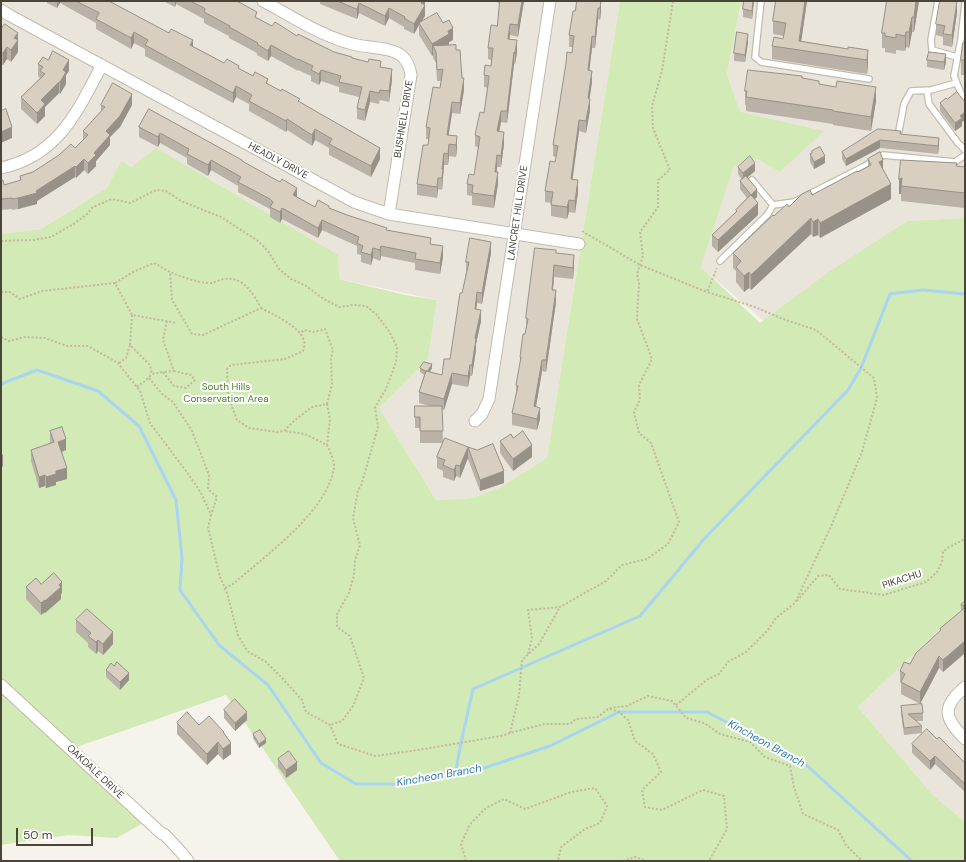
<!DOCTYPE html>
<style>
body{margin:0}
#map{position:relative;width:966px;height:862px;overflow:hidden;background:#f6f3ec;font-family:"DM Sans",sans-serif}
canvas{display:block}
.frame{position:absolute;inset:0;border:2px solid #4b4439;pointer-events:none}
.scale{position:absolute;left:16px;top:828px;width:77px;height:18px;box-sizing:border-box;border:2px solid #4b4439;border-top:0;padding-left:5px;font-size:12px;line-height:14px;white-space:nowrap;color:#4b4439;-webkit-text-stroke:3px #fff;paint-order:stroke}
</style>
<div id="map">
<canvas width="966" height="862"></canvas>
<div class="frame"></div>
<div class="scale">50 m</div>
</div>
<script>
const g = document.querySelector('canvas').getContext('2d');
g.lineJoin = 'round';
function fillPath(path, color) { g.fillStyle = color; g.fill(path, 'evenodd'); }
function strokePath(path, color, width, dash) { g.strokeStyle = color; g.lineWidth = width; g.lineCap = dash ? 'butt' : 'round'; g.setLineDash(dash || []); g.stroke(path); }
function drawText(font, color, halo, rows, align = 'center') {
  g.font = font + ' "DM Sans",sans-serif'; g.lineWidth = 4; g.setLineDash([]); g.textBaseline = 'middle'; g.strokeStyle = halo; g.fillStyle = color; for (const [text, x, y, turn = 0] of rows) {
    g.save(); g.translate(x, y); g.rotate((+turn || 0) * Math.PI / 180); g.textAlign = isNaN(turn) ? turn : align; if (halo) g.strokeText(text, 0, 0); g.fillText(text, 0, 0); g.restore();
  }
}
const residential = new Path2D(`
 M1,1H620L547,458L501,487L473,498L436,500L379,408L428,359L437,300L339,279L121,161L107,188L41,229L1,234Z
 M741,1H965V218L907,221L765,322L701,267L733,167L747,157L759,160L780,172L823,131L740,113L727,74Z
 M965,605V822L932,794L858,707Z`);
const green = new Path2D(`
 M620,1H741L727,74L740,112L824,131L780,172L759,160L747,157L733,168L701,267L760,323L829,272L907,221L965,218V605L858,707L932,794L965,822V861H340L226,695L71,749L148,820L117,838L68,835L1,845V234L41,229L107,188L121,161L132,167L156,148L338,255L339,279L405,295L437,300L428,359L379,408L436,500L473,498L501,487L547,458Z`);
const stream = new Path2D(`
 M1,384L37,370L98,391L139,426L176,500L182,558L180,590L219,645L268,685L321,763L356,784H399L472,772L550,746L619,712H707L803,762L912,861
 M455,775L461,743L473,689L640,616L705,538L848,390L861,368L890,294L923,290L965,294`);
const path = new Path2D(`
 M582,231L640,265L707,292
 M1,241L33,240L51,237L72,225L86,215L93,207L112,199L130,203L156,190L166,191L181,201L221,217L258,241L268,251L279,269L291,279L306,286L324,299L339,307L353,305L366,306L376,314L389,331L397,347L396,362L386,389L375,407L378,427L361,486L358,490L353,518L360,545L355,560L354,575L349,593L337,614V627L350,636L364,678L353,706L342,721L330,725
 M115,283L133,272L154,263L170,272L172,300L192,334L203,335L261,308C253,294 244,276 224,279C219,280 214,283 209,283C195,282 182,277 170,272
 M1,292H10L20,299L42,291L115,283L132,315L177,323
 M261,308C274,315 300,326 304,341C305,344 304,348 303,351L285,359L231,365L227,369L228,396L237,420L249,428L277,432L284,431L295,420L312,407L327,404L332,384L331,359L333,350L325,329L314,332L304,330L300,334
 M132,315L130,345L150,365L152,374L163,372
 M167,321L163,340L174,371L191,375L195,380L186,388L174,386L163,372L174,371
 M1,337L9,341L25,337L45,338L67,346H88L118,363L140,391L150,423L189,475L201,493L211,515L208,528L220,577L227,593L238,635L247,651L266,662L283,679L302,700L306,712L330,725L338,744L375,756L418,750L501,736L510,733L545,724H570L576,719L598,717L609,708L627,706L648,696L672,701L686,718L704,723L720,734L750,742L765,757L790,766L794,787L803,814L838,830L846,845L862,861
 M119,363L126,358L130,345
 M149,378L162,394L173,402L192,431L209,475L208,489L217,497L211,515
 M137,387L145,381L152,374
 M327,404L330,419L327,445
 M225,588L233,584C266,555 326,513 334,468C335,462 330,451 327,445L305,434L284,431
 M797,601L818,576L829,575L840,589L884,595L926,582L937,572L942,562L943,552L949,547L965,539
 M528,654L532,638L528,610L560,607L606,581L622,565L647,559L668,544L679,522L651,443L639,433L634,412L640,400L639,385L652,359L637,319L639,283L637,274L643,256L640,232L658,207V180L670,170L653,128L652,106L662,71L673,1
 M676,705L708,679L719,674L728,662L746,652L768,630L776,618L795,603L832,524L862,452L877,398L874,378L816,330L783,319L755,307L707,292L717,268
 M610,709L619,712L628,720L635,741L653,754L661,772L642,790L645,807L662,810L703,790L724,796L727,829L709,861
 M510,733L519,695L522,660L539,644L560,607
 M466,861L461,844L470,824L486,808L504,799L525,809L571,792L595,788L607,806L600,823L585,829L561,847L558,861
 M623,861L635,857L646,861`);
const service = new Path2D(`
 M761,1L755,57L761,62L869,79
 M938,1L931,40L932,50L957,57
 M965,3L961,39L954,76L962,96L965,99
 M927,91L929,104L958,143L965,150
 M899,131L904,104L911,91L931,90L956,83
 M752,180L773,205L794,202L863,167L883,155L955,162L965,155
 M720,261L768,214L773,205`);
const minor = new Path2D(`
 M263,1C293,17 324,38 357,45C371,48 390,47 402,56C407,61 410,68 411,75L389,214
 M1,10L9,15L354,202L389,214L579,244
 M1,168C58,156 77,112 102,65
 M475,421L482,414L489,399L550,1
 M1,685L162,834H164L181,852L188,861
 M965,687C941,707 944,718 965,739`);
const wall = new Path2D(`
 M47,1H109L224,63L239,69L300,102L380,159L371,177L329,155V148L315,140L312,146L287,130L286,132L249,111V104L236,97L233,103L145,56V49L134,43L131,49L96,29V23L60,3L57,8L47,3Z
 M163,1H237L257,18L272,26L334,52L352,58L381,67L392,80L389,102L380,100L379,104L370,102L365,121L357,119V108L359,97L339,92V87L321,81L319,85L311,81V76L298,70V71L271,56L268,61L257,55V53L229,38V36L204,23V19L176,4L175,7Z
 M320,1H425V16L421,22L453,40L449,42V45L456,50L462,78L464,90L460,114L452,113L448,135L457,136V148L456,157L449,156L448,165H444L442,190L438,189L437,198L417,195V184L428,145L429,139H426V127L440,88L442,81H437L436,63L433,58V55L432,56L419,35V25L414,34L404,29V27L389,18L385,26L359,13L357,19L320,4Z
 M498,1H524L518,37L510,35L509,39L517,52L515,64H514L507,123L501,122L499,131L504,144L501,167H497V172L498,184L494,208L472,205V196L467,195V184L474,175L479,148L475,146V135L484,113L488,88L484,87V75L491,66V60L488,59V48L497,26L500,4L498,3Z
 M601,1V11L600,20L598,19L595,48H592L589,70L592,82L589,98L590,110L586,133L579,131L572,180L578,192L575,213L569,212L567,219L551,216V203L545,202V191L555,162L556,157L553,156V145L572,53L573,47H569V35L575,11Z
 M744,1H754L752,19L743,17V9Z
 M776,1H807L801,41L848,49L868,50V64L867,74L772,59V46L783,39V36L773,34V21Z
 M887,1H919L914,32H912L909,48L906,47L905,51L896,50V54L885,52V48H882V33Z
 M957,13L952,47L943,45V37L936,35V24Z
 M1,29L18,33V52L11,62L7,59L3,65L1,64Z
 M748,42L745,62L734,61V53Z
 M965,43V75H961V60Z
 M927,60L946,62L944,70L927,67Z
 M38,64L69,71L66,75V84L60,94L59,93L45,107V116L37,124L21,109V97L40,78L38,76Z
 M802,78L876,101L871,131L833,125V124L746,111V105H745V91Z
 M965,102V120L962,122V126L955,131L940,111V103Z
 M101,105H132L120,127L110,137V145L96,161V166L88,174L84,170L76,178L75,177L37,201V204L18,209L12,210V209L1,210V180L4,185L20,181V176L33,172L75,148L83,140V131L101,112Z
 M149,109L242,161L297,197L315,207L329,208L347,215L387,230L431,245L443,257L440,274L415,270V263L381,256L380,261L373,258L371,265L361,262V255L357,254V246L322,230L318,238L282,219L280,223L270,217V209L238,192V186L211,170L208,176L187,164V158L160,143L158,147L139,137V127Z
 M901,134L939,146L938,154L880,148L846,166L842,159V152Z
 M812,151L825,163L814,169L810,162V154L812,153Z
 M868,159L883,171L891,199L820,238L818,235L813,237L811,234L751,290L749,288L744,292L736,282V271L733,268V253L774,216L789,207L868,166Z
 M957,166L965,167V208L901,201V194H899V179Z
 M738,167L755,171L748,177L757,197L755,199L758,215L718,252L712,246V235L736,212V210L747,198L740,189V181L742,180L738,174Z
 M491,253L482,304L477,303L476,310L481,321L476,344V350L472,376H470L468,387L452,384L444,410H442L443,442L468,458L460,478L456,476L454,481L443,477V471L437,468V457L443,443H420V428H415V406H430L419,403V392L424,375L420,372V368H432L430,372L442,375L450,359L466,273V262Z
 M556,253L574,267L573,279L554,277L553,290L556,302L546,372L542,371L536,407L540,419L537,430L512,425V413L516,395V385L520,365V357L526,330V318Z
 M50,431L66,450L62,452L67,479L56,482V485L46,488L45,486L39,488L31,461V450L50,443Z
 M500,441L532,457L513,471L500,453Z
 M468,447L504,483L480,491L468,459Z
 M41,584L62,593L61,594V599L45,613V612L41,615L26,599V587Z
 M965,601V653L943,672L939,668L920,704L901,694V683L900,682V671L910,664L940,631V629L961,611V605Z
 M76,620L113,644L103,655L98,651L96,654L88,647V643L76,632Z
 M114,666L129,680L120,690L106,677V670Z
 M901,706L923,713V721H916L922,726V733L904,735L901,714Z
 M224,710L247,720L235,731L224,718Z
 M177,723L199,725L224,734L231,754L223,760L218,754L207,765L177,734Z
 M253,734L266,743L259,748L253,738Z
 M937,739L965,763V792L935,764L930,770L912,753V744Z
 M278,759L297,770L286,778L278,767Z`);
const shadedWall = new Path2D(`
 M57,1H60V3L57,8Z
 M175,1H176V4L175,7Z
 M423,1H425V16L420,24L419,23V25L414,34V24Z
 M522,1H524L518,37V25Z
 M601,1V11L600,20V8Z
 M753,1H754L752,19V11Z
 M805,1H807L800,50L799,41Z
 M916,1H919L914,32V17Z
 M957,1V13L952,47V35Z
 M359,3V13L357,19V9Z
 M389,8V18L385,26V16Z
 M598,8V19L595,48V37Z
 M912,17V32L909,48V32Z
 M510,24V35L508,51V39Z
 M453,28V40L449,42V45L436,52L433,46V55L432,56V44L448,31Z
 M134,32V43L131,49V38Z
 M906,32V47L905,51V36Z
 M18,33V52L11,62V50L14,38Z
 M748,34V42L745,62V55Z
 M592,36V48L588,82V70Z
 M193,40V51L190,45Z
 M517,40V52L515,64V53Z
 M271,45V56L268,61V51Z
 M7,47V59L3,65V53Z
 M868,50V64L867,74V60Z
 M514,52V64L507,123V111Z
 M946,54V62L944,70V62Z
 M69,60V71L66,75V84L60,94V82L63,70Z
 M392,69V80L389,102V91Z
 M321,70V81L319,85V74Z
 M592,71V82L588,110V98Z
 M464,78V90L460,114V103Z
 M59,82V93L45,107V116L37,124V113L41,100Z
 M236,86V97L233,103V93Z
 M876,87V101L871,131V117Z
 M370,91V102L365,121V110Z
 M132,94V105L120,127L110,137V145L96,161V166L88,174V163L106,131Z
 M590,99V110L586,133V121Z
 M452,102V113L447,146V135Z
 M501,111V122L497,142V131Z
 M965,112V120L962,122V126L955,131V123L960,116Z
 M287,119V130L286,132V121Z
 M579,120V131L571,191V179Z
 M12,127V138L1,143V132Z
 M315,129V140L312,146V135Z
 M504,132V144L501,167V156Z
 M160,133V143L158,147V137Z
 M457,136V148L456,157V145Z
 M939,138V146L938,154V146Z
 M880,140V148L846,166V159Z
 M449,144V156L448,165V154Z
 M380,148V159L371,177V166Z
 M444,153V165L442,190V169Z
 M497,155V167L495,183V172Z
 M825,156V163L814,169V162Z
 M84,159V170L76,178V167Z
 M211,160V170L208,176V165Z
 M883,160V175L879,162Z
 M755,163V171L743,181V173Z
 M75,166V177L37,201V204L18,209V198L36,191Z
 M498,172V184L494,208V196Z
 M438,178V189L437,198V187Z
 M902,178L901,194H899V179Z
 M578,180V192L575,213V201Z
 M891,184V199L820,238V223Z
 M297,188V198L293,195Z
 M757,189V197L751,202V195Z
 M569,200V212L567,219V207Z
 M758,203V215L718,252V240Z
 M282,208V219L280,223V212Z
 M811,218V234L751,290V275Z
 M818,219V235L813,237V222Z
 M322,220V230L318,238V228Z
 M491,242V253L482,304V293Z
 M381,246V256L380,261V250Z
 M443,246V257L440,274V263Z
 M373,248V258L371,265V255Z
 M574,255V267L573,279V268Z
 M554,265V277L552,301V290Z
 M749,272V288L744,292V276Z
 M556,290V302L546,372V360Z
 M477,292V303L475,320V309Z
 M481,310V321L476,344V350L472,376V365L475,338Z
 M542,360V371L534,418V406Z
 M432,364V368L427,376V372Z
 M470,365V376L468,387V376Z
 M452,373V384L444,410V399Z
 M540,408V419L537,430V419Z
 M66,439V450L58,453V442Z
 M1,442H2V453L1,454Z
 M532,445V457L513,471V459Z
 M468,447V458L460,478V466Z
 M3,454V466L1,468V456Z
 M456,465V476L454,481V470Z
 M67,468V479L56,482V485L46,488V477L56,471Z
 M504,471V483L480,491V480Z
 M45,475V486L39,488V477Z
 M62,582V593L61,594V599L45,613V601L59,585Z
 M45,600V612L41,615V603Z
 M113,632V644L103,655V644Z
 M98,640V651L96,654V642Z
 M965,641V653L943,672V660Z
 M939,656V668L920,704V692Z
 M129,673V680L120,690V682Z
 M247,712V720L235,731V723Z
 M266,739V743L259,748V744Z
 M218,742V754L207,765V754Z
 M231,743V754L223,760V749Z
 M935,756V764L930,770V761Z
 M297,762V770L286,778V770Z`);
const building = new Path2D(`
 M76,1H109L169,33L171,29L193,40L190,45L224,63L227,59L239,66L238,68L253,76L255,72L268,79L266,83L281,91L282,89L300,99L298,101L380,148L371,166L329,144L332,139L315,129L312,135L287,119L286,121L249,101L252,95L236,86L233,93L145,45L148,40L134,32L131,38L96,19L99,13Z
 M191,1H237L257,12L255,17L272,26L275,22L297,36L298,34L334,52L352,57V58L368,62L369,59L381,61L380,67L392,69L389,91L380,90L379,93L370,91L365,110L357,108L362,87L339,82L341,76L321,70L319,74L311,70L313,66L298,59V60L271,45L268,51L257,44L258,43L229,27L230,26L204,12L205,9Z
 M338,1H423L421,3L425,5L414,24L404,18L405,17L389,8L385,16L359,3L357,9Z
 M500,1H522L518,25L510,24L508,39L517,40L515,53L514,52L507,111H501L497,131L504,132L501,156L497,155L495,172H498L494,196L472,193L473,185L467,184L469,174L474,175L480,137L475,135L480,112L484,113L489,78V76L484,75L485,65L491,66L493,48H488L491,25L497,26Z
 M577,1H601L600,8H598L595,37L592,36L588,70L592,71L588,98L590,99L586,121L579,120L571,179L578,180L575,201L569,200L567,207L551,205L553,192L545,191L550,161L555,162L558,146L553,145L566,63L567,52L572,53L574,36L569,35L573,11H575Z
 M744,1H753L752,11L743,9Z
 M776,1H805L799,41L848,49V47L868,50L867,60L772,46L774,37L783,39L786,23L773,21Z
 M887,1H916L914,17H912L909,32H906L905,36L896,34V38L885,36V33H882Z
 M940,1H957L952,35L943,34L945,26L936,24Z
 M437,13L443,23L449,20L453,28L448,31L449,34L432,44L419,23Z
 M5,24L18,33L14,38L18,40L11,50L7,47L3,53L1,52V29Z
 M737,32L748,34L745,55L734,53Z
 M963,43H965V60H961Z
 M456,45V50H460L462,78H464L460,103L452,102L447,135L457,136L456,145L449,144L448,154L444,153L442,169H443L442,178H438L437,187L417,184L423,145H428L430,128L426,127L433,87L440,88L443,69L437,70L436,52L433,46Z
 M53,51L69,60L63,70L66,72L60,82H59L41,100L45,104L37,113L21,97L45,74L40,71L43,67L38,64L43,57L48,60Z
 M929,52L946,54L944,62L927,60Z
 M748,70L802,76V78L819,81V84L836,87L837,81L876,87L871,117L833,111V110L746,97L747,91H745Z
 M113,83L132,94L120,116L106,131L110,135L94,153L96,155L88,163L84,159L76,167L75,166L36,191L37,193L18,198L12,199V198L1,199V180H3L4,185L21,180L20,176L33,172L59,155L71,144L75,148L88,135L83,131L105,107L101,105Z
 M957,92L965,102V112L960,116L962,118L955,123L940,103L946,98L947,99Z
 M6,109L12,127L1,132V111Z
 M149,109L231,154L242,160V161L280,182L282,179L297,188L293,195L315,207L318,200L329,206V208L347,215L387,228L386,230L431,238L430,244L443,246L440,263L415,259L416,253L381,246L380,250L373,248L371,255L361,252L363,246L357,243L359,237L322,220L318,228L282,208L280,212L270,207L273,202L270,199L238,182L241,177L211,160L208,165L187,154L189,149L160,133L158,137L139,127Z
 M878,129L901,131L900,134L939,138L938,146L880,140L846,159L842,152Z
 M820,147L825,156L814,162L810,154L812,153V151Z
 M880,152L883,160L879,162L891,184L820,223L818,219L813,222L811,218L751,275L749,272L744,276L736,267L741,261L733,253L773,215L774,216L787,204L789,207L802,194L810,190L812,195L857,171L858,172L871,165L868,159Z
 M750,156L755,163L743,173L738,167Z
 M901,160L957,163L956,166L965,167V193L901,186L902,178L899,179Z
 M746,176L757,189L751,195L740,181Z
 M751,195L758,203L718,240L712,235L737,211L736,210Z
 M470,238L491,242L482,293L477,292L475,309L481,310L475,338L476,339L472,365H470L468,376L452,373L444,399L419,392L426,371L442,375L444,359H450L460,293H462L469,262H466Z
 M535,248L556,250V253L574,255L573,268L554,265L552,290H556L546,360H542L534,406L540,408L537,419L512,413L518,386L516,385L521,357H520L523,334H525L528,319L526,318Z
 M424,362L432,364L428,371H425L420,368Z
 M415,406H442L443,431H420V417H415Z
 M62,427L66,439L58,442L67,468L56,471V474L46,477L45,475L39,477L31,450L54,442L50,431Z
 M523,431L532,445L513,459L500,441L511,434L513,438Z
 M445,438L468,447L460,466L456,465L454,470L443,465L445,460L437,457Z
 M493,444L504,471L480,480L468,447L477,450Z
 M54,573L62,582L59,585L61,587L45,601V600L41,603L26,587L36,578L41,584Z
 M965,601V606L961,605Z
 M965,608V641L943,660L939,656L920,692L901,682L905,674L900,671L904,662L910,664L916,653L941,630L940,629Z
 M87,609L113,632L103,644L98,640L96,642L88,636L91,633L76,620Z
 M117,662L129,673L120,682L106,670L111,663L114,666Z
 M235,699L247,712L235,723L224,710Z
 M922,704L923,713L908,714L922,726L904,728L901,706Z
 M187,712L199,725L209,716L224,732H223L231,743L223,749L218,742L207,754L177,723Z
 M927,729L937,739L939,737L965,763V784L935,756L930,761L912,744Z
 M260,730L266,739L259,744L253,734Z
 M289,751L297,762L286,770L278,759Z`);
const streetNames = [
 ["BUSHNELL DRIVE",404,119,-81],
 ["HEADLY DRIVE",278,161,28],
 ["LANCRET HILL DRIVE",518,213,-82],
 ["PIKACHU",902,580,-18],
 ["OAKDALE DRIVE",95,772,43]
];
const parkNames = [
 ["South Hills",226,387],
 ["Conservation Area",226,399]
];
const waterNames = [
 ["Kincheon Branch",766,744,29],
 ["Kincheon Branch",439,776,-10]
];
fillPath(residential, '#eae5da');
fillPath(green, '#d2eab5');
strokePath(stream, '#a9d4f2', 3);
strokePath(service, '#c2bbae', 8);
strokePath(minor, '#c2bbae', 13);
strokePath(path, '#c4b79f', 2, [2, 2]);
strokePath(service, '#fff', 5.5);
strokePath(minor, '#fff', 11);
fillPath(wall, '#bab2a6');
fillPath(shadedWall, '#979187');
fillPath(building, '#d8cfc1');
strokePath(building, '#979187', 1);
drawText('10px', '#4b4439', '#fff', streetNames);
drawText('10px', '#4a7f2a', '#fff', parkNames);
drawText('italic 11px', '#2e7ab2', '#fff', waterNames);
</script>
